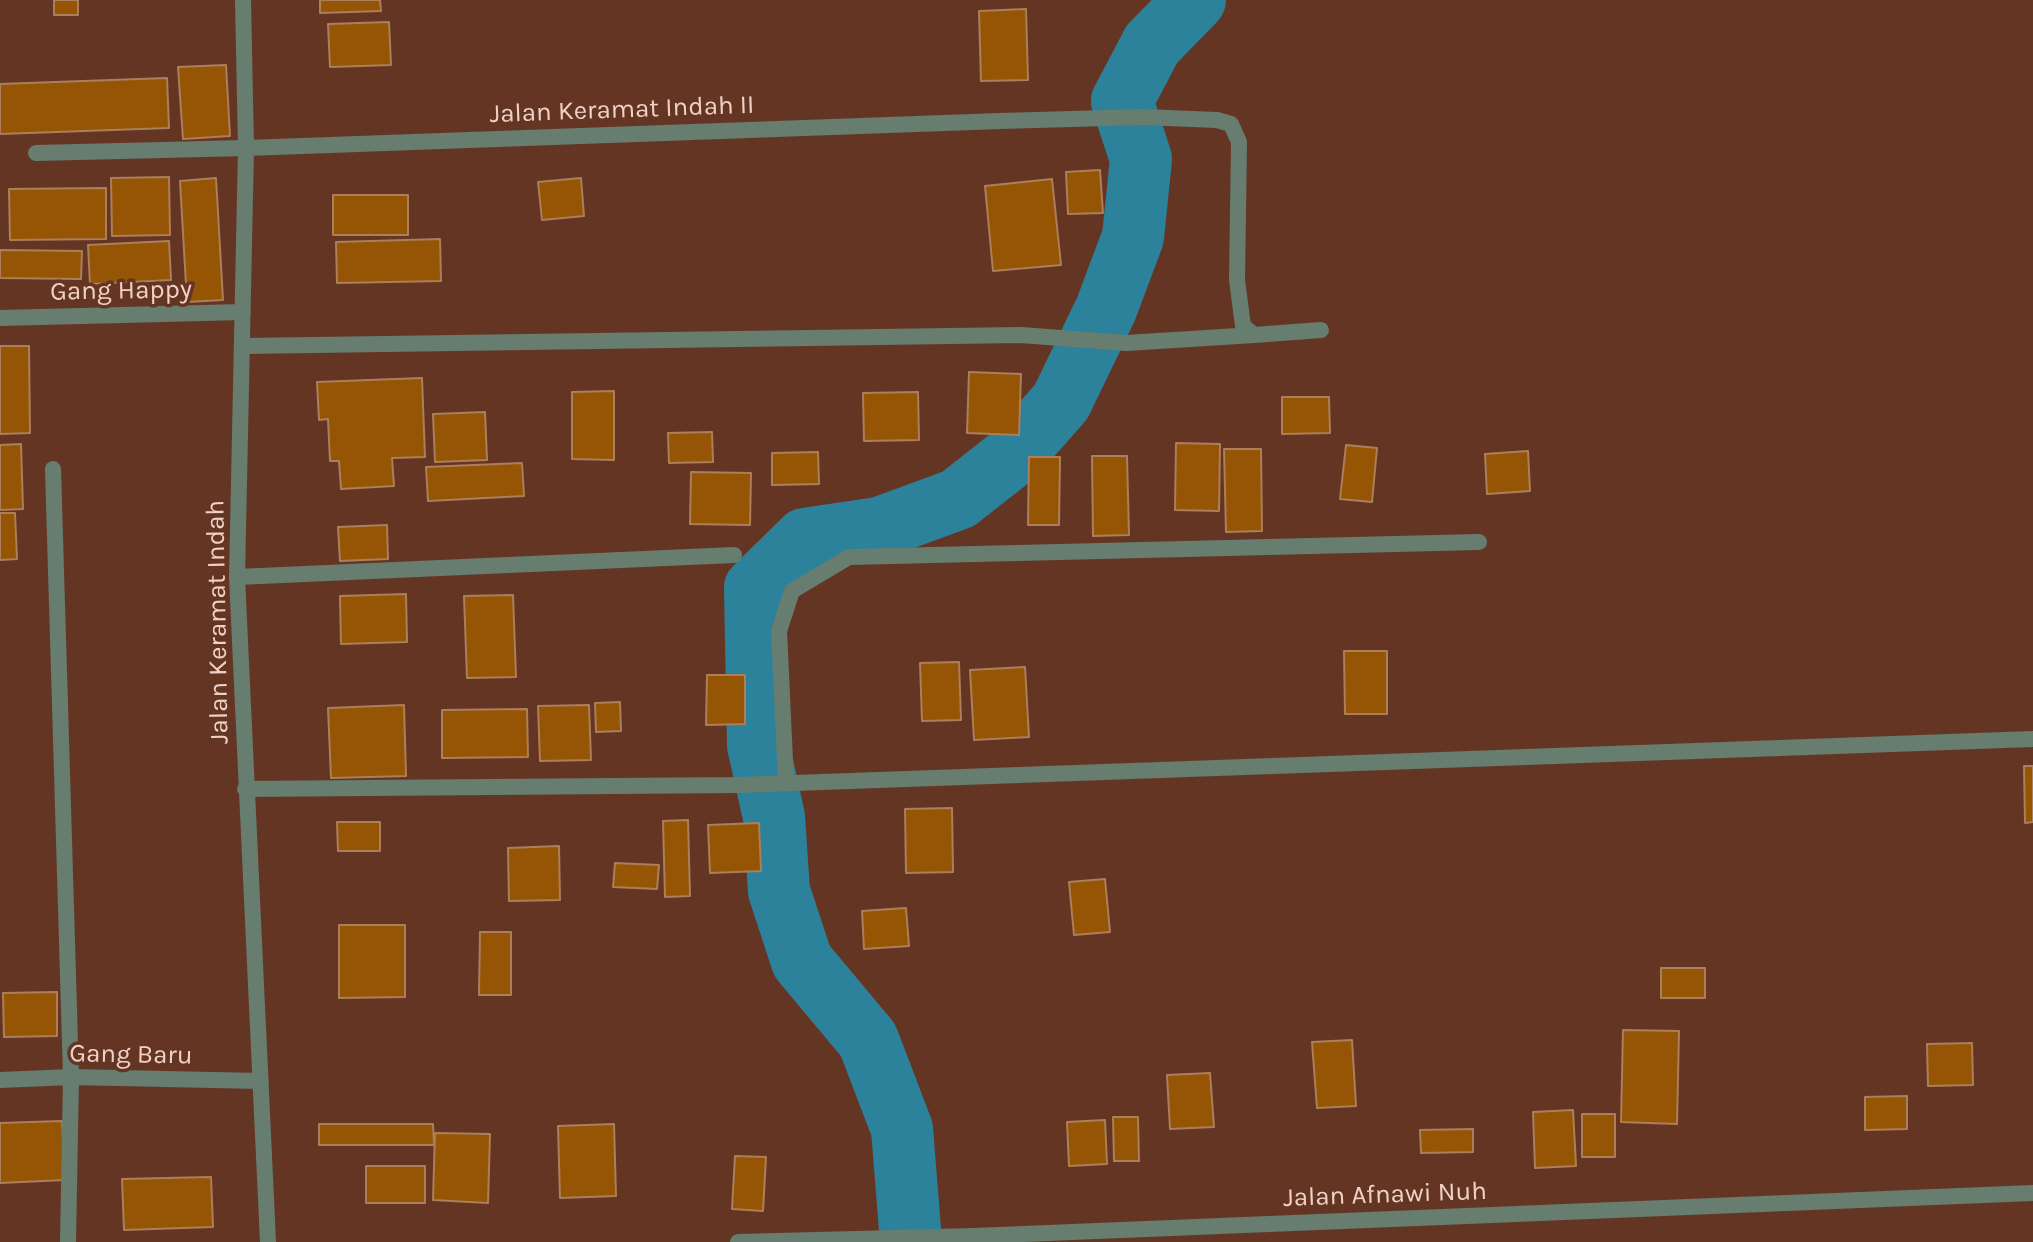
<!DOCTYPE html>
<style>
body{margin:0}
canvas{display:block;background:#653523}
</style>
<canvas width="2033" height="1242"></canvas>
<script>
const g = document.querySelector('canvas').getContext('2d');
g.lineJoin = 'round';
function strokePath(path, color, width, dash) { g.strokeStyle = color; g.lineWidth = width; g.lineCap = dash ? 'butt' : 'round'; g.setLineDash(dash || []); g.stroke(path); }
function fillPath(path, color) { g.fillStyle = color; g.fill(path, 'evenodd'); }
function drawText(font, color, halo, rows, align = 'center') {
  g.font = font + ' Karla,sans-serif'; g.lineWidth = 7; g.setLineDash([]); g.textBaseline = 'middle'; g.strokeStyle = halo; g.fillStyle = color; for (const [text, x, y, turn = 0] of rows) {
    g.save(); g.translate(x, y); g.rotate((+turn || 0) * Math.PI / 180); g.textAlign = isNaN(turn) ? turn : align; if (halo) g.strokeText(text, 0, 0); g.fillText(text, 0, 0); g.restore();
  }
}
const river = new Path2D(`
 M911,1242L902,1129L868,1040L802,961L779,891L774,817L758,745L755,588L805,539L879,528L958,499L1014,455L1061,402L1106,309L1133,237L1141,159L1122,101L1152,44L1195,0`);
const building = new Path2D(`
 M54,0H78V15H54Z
 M320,0H380L381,11L320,13Z
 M1026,9L1028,80L981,81L979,11Z
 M389,22L391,65L330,67L328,24Z
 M226,65L230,136L183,139L178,67Z
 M167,78L169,128L0,134V84Z
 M1100,170L1103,213L1068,214L1066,172Z
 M169,177L170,235L112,236L111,178Z
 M216,178L223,300L187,302L180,181Z
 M581,178L584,216L542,220L538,182Z
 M1052,179L1061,265L993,271L985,186Z
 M106,188V239L10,240L9,189Z
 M333,195H408V235H333Z
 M440,239L441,281L337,283L336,242Z
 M169,241L171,280L90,284L88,245Z
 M0,250L82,251L81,279L0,278Z
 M0,346H29L30,433L0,434Z
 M969,372L1021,374L1019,435L967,433Z
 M422,378L425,457L392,458L394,486L341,489L339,461H330L328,419L319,420L317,382Z
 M614,391V460L572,459V392Z
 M918,392L919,440L864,441L863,393Z
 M1282,397H1329L1330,433L1282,434Z
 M485,412L487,460L435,462L433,414Z
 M712,432L713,462L669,463L668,433Z
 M1176,443L1220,444L1219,511L1175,510Z
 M21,444L23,509L0,510V445Z
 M1346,445L1377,448L1372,502L1340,499Z
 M1224,449H1261L1262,531L1226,532Z
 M1528,451L1530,491L1487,494L1485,454Z
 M818,452L819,484L772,485V453Z
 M1092,456H1127L1129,535L1093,536Z
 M1029,457H1060L1059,525H1028Z
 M522,463L524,496L428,501L426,467Z
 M691,472L751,473L750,525L690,524Z
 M0,513H15L17,559L0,560Z
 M387,525L388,559L340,561L338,527Z
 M406,594L407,642L341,644L340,596Z
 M513,595L516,677L467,678L464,596Z
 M1344,651H1387V714H1345Z
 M959,662L961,720L922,721L920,663Z
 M1025,667L1029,737L974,740L970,670Z
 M707,675H745V724L706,725Z
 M620,702L621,731L596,732L595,703Z
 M404,705L406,776L331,778L328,708Z
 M589,705L591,760L540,761L538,706Z
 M527,709L528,757L442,758V710Z
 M2024,766H2033V822L2025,823Z
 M952,808L953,872L906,873L905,809Z
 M688,820L690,896L665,897L663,821Z
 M337,822H380V851H338Z
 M759,823L761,871L710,873L708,825Z
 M559,846L560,900L509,901L508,848Z
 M615,863L659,865L657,889L613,887Z
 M1105,879L1110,932L1074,935L1069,882Z
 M906,908L909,946L864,949L862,911Z
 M339,925H405V997L339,998Z
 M480,932H511V995H479Z
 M1661,968H1705V998H1661Z
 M57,992V1036L4,1037L3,993Z
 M1623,1030L1679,1031L1677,1124L1621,1122Z
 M1352,1040L1356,1106L1317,1108L1312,1042Z
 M1972,1043L1973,1085L1928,1086L1927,1044Z
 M1210,1073L1214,1127L1170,1129L1167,1075Z
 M1907,1096V1129L1865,1130V1097Z
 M1573,1110L1576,1166L1535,1168L1533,1112Z
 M1582,1114H1615V1157H1582Z
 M1113,1117H1138L1139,1161H1114Z
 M1105,1120L1107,1164L1069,1166L1067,1122Z
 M62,1121L65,1180L0,1183V1123Z
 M319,1124H433L434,1145H319Z
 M614,1124L616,1196L560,1198L558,1126Z
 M1473,1129V1152L1421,1153L1420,1130Z
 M435,1133L490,1134L488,1203L433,1200Z
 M735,1156L766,1157L763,1211L732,1209Z
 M366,1166H425V1203H366Z
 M211,1177L213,1227L124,1230L122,1179Z`);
const minor = new Path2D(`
 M243,0L246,148L237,577L268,1242
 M36,153L246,148L1000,121L1143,117L1217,120L1231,124L1239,142L1237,280L1243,326L1254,335L1321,330
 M0,318L243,312
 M243,346L1021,335L1126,343L1254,335
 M53,469L71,1077L68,1242
 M237,577L734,555
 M786,782L779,631L792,591L849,557L1479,542
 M245,789L738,785L2033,739
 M0,1080L71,1077L261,1081
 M738,1242L974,1236L2033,1193`);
const streetNames = [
 ["Jalan Keramat Indah II",622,110,-2],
 ["Gang Happy",121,291,-1],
 ["Jalan Keramat Indah",218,622,-91],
 ["Gang Baru",131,1055,1],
 ["Jalan Afnawi Nuh",1385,1195,-2]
];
strokePath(river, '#2c829b', 62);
fillPath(building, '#965405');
strokePath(building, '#aa7f5a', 2);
strokePath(minor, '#667d70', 16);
drawText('26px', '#f0d1c6', '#653523', streetNames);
</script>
